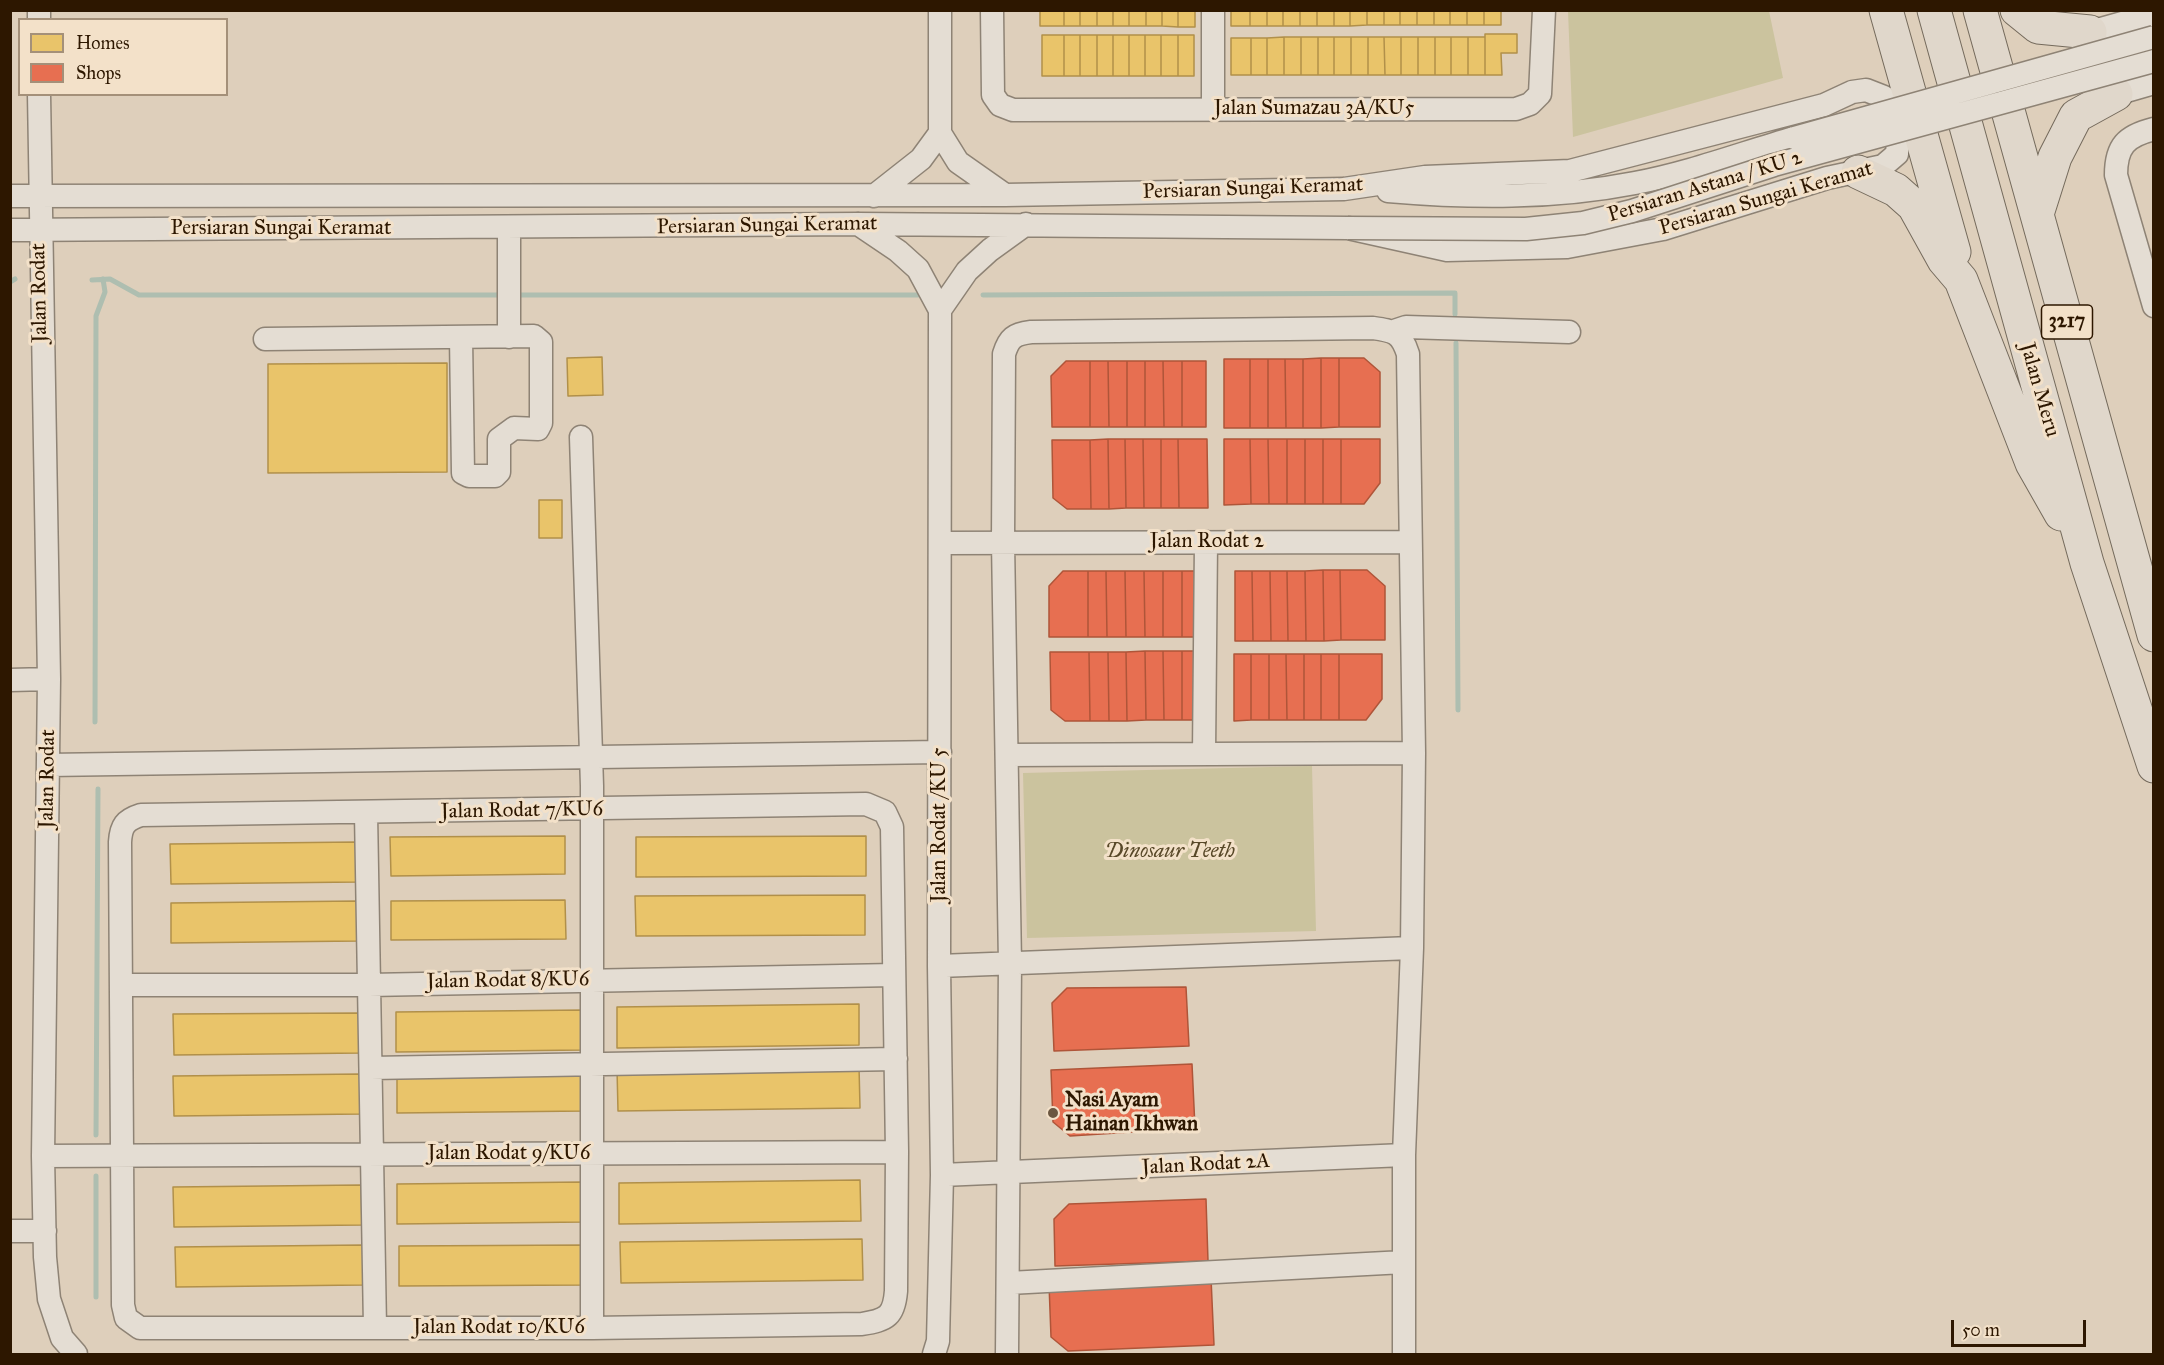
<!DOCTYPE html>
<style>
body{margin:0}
#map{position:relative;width:2164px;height:1365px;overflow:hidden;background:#decfbb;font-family:"IM FELL Great Primer",serif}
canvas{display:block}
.frame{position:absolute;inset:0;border:12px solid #2d1700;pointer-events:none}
.legend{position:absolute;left:18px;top:18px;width:210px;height:78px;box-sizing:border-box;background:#f3e1c9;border:2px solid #a49079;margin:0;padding:8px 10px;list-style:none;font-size:18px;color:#2d1700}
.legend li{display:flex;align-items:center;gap:12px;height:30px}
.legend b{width:30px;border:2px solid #a49079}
.scale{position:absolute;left:1951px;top:1320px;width:135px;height:27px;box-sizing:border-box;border:3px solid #2d1700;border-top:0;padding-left:8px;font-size:18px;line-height:21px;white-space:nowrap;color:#2d1700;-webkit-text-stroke:4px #f3e1c9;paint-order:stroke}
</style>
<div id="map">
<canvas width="2164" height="1365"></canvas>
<div class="frame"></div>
<ul class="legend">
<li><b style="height:16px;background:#e9c46a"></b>Homes</li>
<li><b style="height:16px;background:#e76f51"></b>Shops</li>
</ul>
<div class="scale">50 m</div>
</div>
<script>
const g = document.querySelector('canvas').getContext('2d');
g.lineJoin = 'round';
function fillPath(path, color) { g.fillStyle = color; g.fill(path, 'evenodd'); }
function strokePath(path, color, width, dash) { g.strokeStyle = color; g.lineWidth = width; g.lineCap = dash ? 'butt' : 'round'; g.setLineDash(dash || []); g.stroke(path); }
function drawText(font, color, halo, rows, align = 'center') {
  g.font = font + ' "IM FELL Great Primer",serif'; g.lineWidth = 6; g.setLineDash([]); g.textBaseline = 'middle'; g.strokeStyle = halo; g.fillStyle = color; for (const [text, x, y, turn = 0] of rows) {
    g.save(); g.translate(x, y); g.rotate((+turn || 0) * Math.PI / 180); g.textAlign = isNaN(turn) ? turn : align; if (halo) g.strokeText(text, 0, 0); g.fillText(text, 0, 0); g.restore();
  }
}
const green = new Path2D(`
 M1568,11H1769L1783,78L1573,137Z
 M1312,766L1316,931L1027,938L1023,773Z`);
const homes = new Path2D(`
 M1040,10H1064V26H1040Z
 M1064,10H1080V26H1064Z
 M1080,10H1097V26H1080Z
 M1097,10H1113V26H1097Z
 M1113,10H1129V26H1113Z
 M1129,10H1146V26H1129Z
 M1146,10H1162V26H1146Z
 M1162,10H1178V27L1162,26Z
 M1178,10H1195V27H1178Z
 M1231,10H1250V26H1231Z
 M1250,10H1267V26H1250Z
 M1267,10H1283V26H1267Z
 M1283,10H1300V26H1283Z
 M1300,10H1317V26H1300Z
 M1317,10H1334V26H1317Z
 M1334,10H1350V26H1334Z
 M1350,10H1367V25L1350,26Z
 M1367,10H1384V25H1367Z
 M1384,10H1400V25H1384Z
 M1400,10H1417V25H1400Z
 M1417,10H1434V25H1417Z
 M1434,10H1450V25H1434Z
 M1450,10H1467V25H1450Z
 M1467,10H1484V25H1467Z
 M1484,10H1501V25H1484Z
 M1485,34H1517V53H1501L1502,75H1485Z
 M1042,35H1064V76H1042Z
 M1064,35H1080V76H1064Z
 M1080,35H1097V76H1080Z
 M1097,35H1113V76H1097Z
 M1113,35H1129V76H1113Z
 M1129,35H1145V76H1129Z
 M1145,35H1161V76H1145Z
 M1161,35H1178V76H1161Z
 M1178,35H1194V76H1178Z
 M1284,37H1301V75H1284Z
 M1284,37V75H1267V38Z
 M1301,37H1318V75H1301Z
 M1318,37H1334V75H1318Z
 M1334,37H1351V75H1334Z
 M1351,37H1368V75H1351Z
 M1368,37H1384L1385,75H1368Z
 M1384,37H1401V75H1385Z
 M1401,37H1418V75H1401Z
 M1418,37H1435V75H1418Z
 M1435,37H1451V75H1435Z
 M1451,37H1468V75H1451Z
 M1468,37H1485V75H1468Z
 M1231,38H1251V75H1231Z
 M1251,38H1267V75H1251Z
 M602,357L603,395L568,396L567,358Z
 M447,363V472L268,473V364Z
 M539,500H562V538H539Z
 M565,836V874L391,876L390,837Z
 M866,836V876L636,877V837Z
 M358,842V882L171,884L170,844Z
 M865,895V935L636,936L635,896Z
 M565,900L566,939L391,940V901Z
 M358,901L359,941L171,943V903Z
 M859,1004V1045L617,1048V1007Z
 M584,1010V1050L396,1052V1012Z
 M361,1013L362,1053L174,1055L173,1014Z
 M859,1066L860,1108L618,1111L617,1069Z
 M584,1071L585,1111L397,1113V1073Z
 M361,1074L362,1114L174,1116L173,1076Z
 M860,1180L861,1221L619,1224V1183Z
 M584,1182L585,1222L397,1224V1184Z
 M361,1185L362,1225L174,1227L173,1187Z
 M862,1239L863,1280L621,1283L620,1242Z
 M363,1245V1285L176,1287L175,1247Z
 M586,1245V1285L399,1286V1246Z`);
const shops = new Path2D(`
 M1321,358H1339V427L1321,428Z
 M1321,358V428H1303V359Z
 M1339,358H1364L1380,372V427H1339Z
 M1224,359H1250V428H1224Z
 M1250,359H1268V428H1250Z
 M1268,359H1285L1286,428H1268Z
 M1285,359H1303V428H1286Z
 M1066,361H1090V427H1052L1051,376Z
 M1090,361H1108L1109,427H1090Z
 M1108,361H1127V427H1109Z
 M1127,361H1145V427H1127Z
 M1145,361H1163L1164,427H1145Z
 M1163,361H1182V427H1164Z
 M1182,361H1206V427H1182Z
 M1108,439H1125L1126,508L1109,509Z
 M1108,439L1109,509H1091L1090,440Z
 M1125,439H1143L1144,508H1126Z
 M1143,439H1161V508H1144Z
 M1161,439H1178L1179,508H1161Z
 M1178,439H1207L1208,508H1179Z
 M1224,439H1250L1251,504L1224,505Z
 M1250,439H1268L1269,504H1251Z
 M1268,439H1287V504H1269Z
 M1287,439H1305V504H1287Z
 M1305,439H1323V504H1305Z
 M1323,439H1341V504H1323Z
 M1341,439H1380V483L1364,504H1341Z
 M1052,440H1090L1091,509H1067L1053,498Z
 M1323,570H1340L1341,640L1324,641Z
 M1323,570L1324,641H1306L1305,571Z
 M1340,570H1367L1385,586V640H1341Z
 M1063,571H1088V637H1049V586Z
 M1088,571H1106L1107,637H1088Z
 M1106,571H1125L1126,637H1107Z
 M1125,571H1144L1145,637H1126Z
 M1144,571H1163V637H1145Z
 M1163,571H1182V637H1163Z
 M1182,571H1201V637H1182Z
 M1235,571H1252L1253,641H1235Z
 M1252,571H1270L1271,641H1253Z
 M1270,571H1287L1288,641H1271Z
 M1287,571H1305L1306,641H1288Z
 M1145,651H1163L1164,720H1146Z
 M1145,651L1146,720L1127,721L1126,652Z
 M1163,651H1182V720H1164Z
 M1182,651H1200L1201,720H1182Z
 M1050,652H1089L1090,721H1065L1051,710Z
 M1089,652H1108L1109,721H1090Z
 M1108,652H1126L1127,721H1109Z
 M1234,654H1251V720L1234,721Z
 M1251,654H1269V720H1251Z
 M1269,654H1286L1287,720H1269Z
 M1286,654H1304V720H1287Z
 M1304,654H1321V720H1304Z
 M1321,654H1339V720H1321Z
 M1339,654H1382V699L1366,720H1339Z
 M1186,987L1189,1046L1054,1051L1052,1003L1067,988Z
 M1192,1064L1195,1128L1070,1136L1053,1122L1051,1070Z
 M1206,1199L1208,1261L1055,1266L1054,1219L1069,1204Z
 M1211,1278L1214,1345L1068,1351L1051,1337L1049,1284Z`);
const stream = new Path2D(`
 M92,280L110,279L139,295H502
 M10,282L15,279
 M515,295H918
 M983,295L1455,293V314
 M1456,343L1458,710
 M95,722L96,316L105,292L103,279
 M96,1135L98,789
 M96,1297V1176`);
const minor = new Path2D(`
 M39,10V20
 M992,10L993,95L1000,105L1013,110L1516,109L1530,104L1540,94L1544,10
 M1213,10V110
 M2084,43L2090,32L2154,14
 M2103,90L2116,94L2154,83
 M39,94L49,679L43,1156L45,1257L49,1299L62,1338L76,1354
 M2154,129C2126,136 2116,146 2116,175L2154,306
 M940,133V10
 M940,133L958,162L1005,195
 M1388,191C1471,198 1553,199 1635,183C1689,173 1742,153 1794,138
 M10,196L1005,195L1344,189L1425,177L1570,171L1824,105L1852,92L1866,90L1884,97L1896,116L1899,128L1897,154L1883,166L1827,178L1663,229L1567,247L1447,250L1348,228L858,224L10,230
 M874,196L921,159L940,133
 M858,224L898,251L918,269L940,310L939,966L942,1175L938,1341L934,1354
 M509,228V337
 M940,310L967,271L990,250L1026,224
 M1394,331L1406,327L1569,332
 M265,339L534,336L541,342V423L538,429L514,428L499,439V472L495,476H469L463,473L461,337
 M581,437L592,786V1328
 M940,543L1410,542
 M10,680L49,679
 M1204,754L1206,542
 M1008,755L1414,753
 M48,765L940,752
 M866,804L885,812L892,827L897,1152L896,1291C894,1316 887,1320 862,1324L592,1328H140L126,1318L123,1305L120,842C121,826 125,820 141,815Z
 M366,813L375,1327
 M939,966L1412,948
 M122,985H369L894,975
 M371,1068L896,1059
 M43,1156L897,1152
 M942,1175L1404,1155
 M10,1231H45
 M1009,1283L1404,1262
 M1007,1354L1010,964L1003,542L1004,354C1009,338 1014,334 1031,332L1373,328C1394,331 1401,332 1408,354L1414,753L1412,948L1404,1155V1354`);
const highway = new Path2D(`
 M1886,10L1954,252
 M1934,10L2087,563L2154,766
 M1980,10L2154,635
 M2017,10L2038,27L2090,32
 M1858,172L1896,190L1914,206L1944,260L1961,280L2032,463L2061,514
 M2037,214L2055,157L2076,116L2116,94`);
const minorBridge = new Path2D(`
 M1794,138L2154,37
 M1348,228L1526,229L1583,223L1632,211L1774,165L2154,61`);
const markers = [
 [1053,1113,6,"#6b5741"]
];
const shields = [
 [2067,322,51]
];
const shieldNames = [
 ["3217",2067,322]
];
const streetNames = [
 ["Jalan Sumazau 3A/KU5",1314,109],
 ["Persiaran Astana / KU 2",1705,187,-17],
 ["Persiaran Sungai Keramat",1253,189,-2],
 ["Persiaran Sungai Keramat",1766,199,-16],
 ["Persiaran Sungai Keramat",767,226,-1],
 ["Persiaran Sungai Keramat",281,229],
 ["Jalan Rodat",40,293,-91],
 ["Jalan Meru",2039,390,74],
 ["Jalan Rodat 2",1207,542],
 ["Jalan Rodat",48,779,-89],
 ["Jalan Rodat 7/KU6",522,811,-1],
 ["Jalan Rodat /KU 5",940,825,-90],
 ["Jalan Rodat 8/KU6",508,981,-1],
 ["Jalan Rodat 9/KU6",509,1154],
 ["Jalan Rodat 2A",1206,1165,-3],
 ["Jalan Rodat 10/KU6",499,1328]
];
const parkNames = [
 ["Dinosaur Teeth",1170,852]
];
const poiNames = [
 ["Nasi Ayam",1065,1101],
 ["Hainan Ikhwan",1065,1125]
];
fillPath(green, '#cbc39e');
fillPath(homes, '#e9c46a');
strokePath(homes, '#b1904a', 1.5);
fillPath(shops, '#e76f51');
strokePath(shops, '#af5539', 1.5);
strokePath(stream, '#aebeb0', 5);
strokePath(minor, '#8e8375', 25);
strokePath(highway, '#746a5c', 35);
strokePath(minor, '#e4ddd3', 22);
strokePath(highway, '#e0d7cb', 33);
strokePath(minorBridge, '#8e8375', 25, []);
strokePath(minorBridge, '#e4ddd3', 22);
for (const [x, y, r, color] of markers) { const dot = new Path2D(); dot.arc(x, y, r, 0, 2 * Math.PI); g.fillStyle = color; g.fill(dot); strokePath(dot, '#f3e1c9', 2); }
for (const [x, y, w] of shields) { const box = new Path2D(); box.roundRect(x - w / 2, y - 17, w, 34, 4.5); g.fillStyle = '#f3e1c9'; g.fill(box); strokePath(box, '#2d1700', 1.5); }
drawText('bold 20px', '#2d1700', null, shieldNames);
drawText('21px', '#2d1700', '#f3e1c9', streetNames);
drawText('italic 21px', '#584828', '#f3e1c9', parkNames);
drawText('bold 21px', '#2d1700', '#f3e1c9', poiNames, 'left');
</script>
